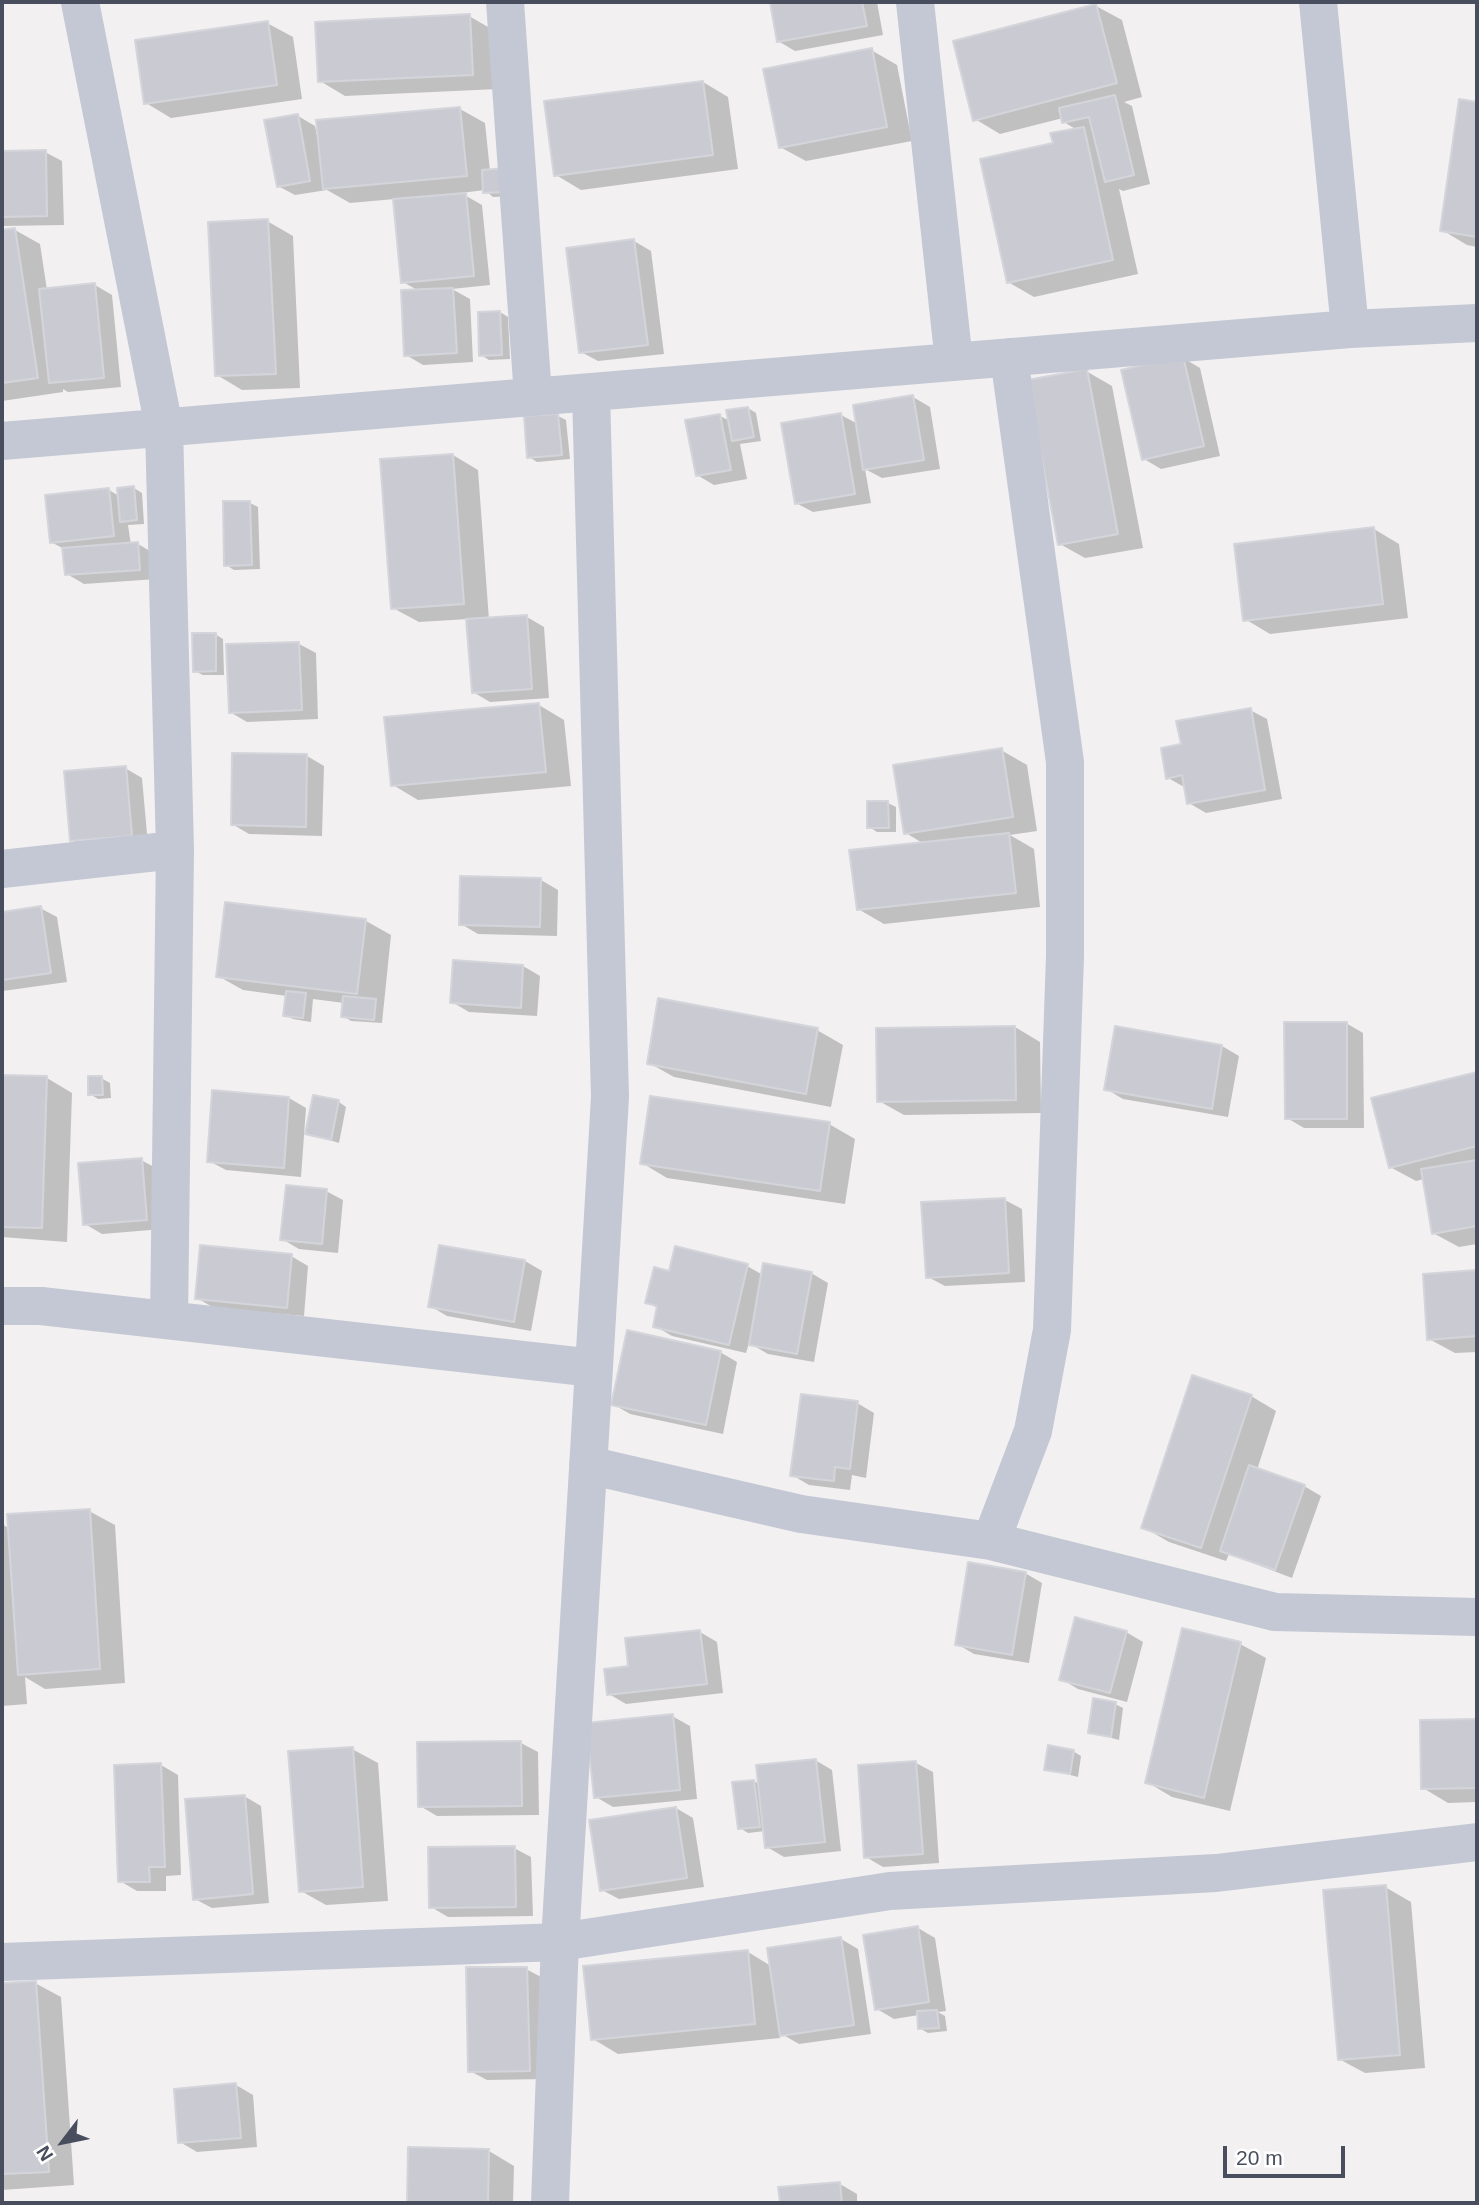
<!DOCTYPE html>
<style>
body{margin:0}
#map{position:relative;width:1479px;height:2205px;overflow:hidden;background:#f2f0f0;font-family:Arial,sans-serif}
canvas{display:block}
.frame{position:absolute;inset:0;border:4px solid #484e5d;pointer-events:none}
.north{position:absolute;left:28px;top:2107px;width:70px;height:70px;-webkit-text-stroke:5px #fff;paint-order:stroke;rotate:238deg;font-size:19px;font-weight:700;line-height:28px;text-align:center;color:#484e5d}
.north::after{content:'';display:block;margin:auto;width:24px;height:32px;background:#484e5d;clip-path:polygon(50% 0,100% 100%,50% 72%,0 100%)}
.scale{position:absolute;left:1223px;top:2146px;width:122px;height:32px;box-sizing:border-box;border:4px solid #484e5d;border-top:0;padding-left:9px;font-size:21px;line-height:24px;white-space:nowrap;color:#484e5d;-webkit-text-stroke:5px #fff;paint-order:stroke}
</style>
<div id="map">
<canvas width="1479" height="2205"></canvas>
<div class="frame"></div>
<div class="north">N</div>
<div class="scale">20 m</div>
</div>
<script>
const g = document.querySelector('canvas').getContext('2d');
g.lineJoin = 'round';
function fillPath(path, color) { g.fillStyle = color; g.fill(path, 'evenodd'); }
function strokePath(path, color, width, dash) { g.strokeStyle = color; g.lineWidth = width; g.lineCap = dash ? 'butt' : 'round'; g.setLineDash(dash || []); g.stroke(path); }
const shadow = new Path2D(`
 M771,2H877L883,35L795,51L778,41Z
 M1096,6L1122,20L1142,97L1124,102L1132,106L1150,184L1123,191L1119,189L1138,274L1034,297L1008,282L1055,145L1077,130L1064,122L1063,118L1000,134L975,119Z
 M469,16L495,31L498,89L345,96L320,81Z
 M267,23L293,37L302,99L171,118L146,103Z
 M871,50L897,65L912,141L806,161L780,147Z
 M703,82L728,97L738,169L581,190L556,175Z
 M1460,101L1477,103V247L1467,245L1442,230Z
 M460,109L485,123L490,171L514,196L493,197L485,190L461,193L482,205L490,285L452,289L470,299L473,362L423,365L406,355L419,291L403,282L395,199L350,203L327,190L295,195L278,186L298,116L315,126L317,136Z
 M2,152H45L62,161L64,225L2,226Z
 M267,221L293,236L300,388L242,390L217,375Z
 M15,230L40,244L47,290L95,285L112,295L121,387L68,392L63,389V392L2,401V232Z
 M634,241L651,251L664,354L598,361L581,352Z
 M500,312L508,317L510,359L489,360L481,355Z
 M1183,358L1200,368L1220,456L1161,469L1144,459Z
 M1086,371L1112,386L1143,548L1085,558L1060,544Z
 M913,397L930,407L940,469L882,478L865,469L871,503L813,512L796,503L841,415L858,424Z
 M748,408L756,413L761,441L740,444L747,479L714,485L697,475L720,416L730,421Z
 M558,416L566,420L570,459L537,462L529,457Z
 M453,455L478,470L489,620L527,617L544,627L549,698L490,702L473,692L468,619L419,622L393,608Z
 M134,488L142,493L144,524L128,525L131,545L138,544L155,554L157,579L84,584L67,574L64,549L51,542L109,490L119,496Z
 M250,503L258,507L260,569L234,570L226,565Z
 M1374,529L1399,544L1408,618L1270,634L1245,619Z
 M215,634L223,639L224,675H203L194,671Z
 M299,644L316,653L318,719L247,722L230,712Z
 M539,705L564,720L571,786L418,800L393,785Z
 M1250,710L1267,719L1282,799L1206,813L1189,803L1186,788L1168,778L1183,746Z
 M1001,750L1027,765L1037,831L1010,835L1034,849L1040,907L884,924L858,909L924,844L906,833Z
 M307,756L324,766L322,836L249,834L232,824Z
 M125,768L142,778L148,845L89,850L71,840Z
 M888,803L896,807V832H877L869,827Z
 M541,880L558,890L557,936L478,934L461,924Z
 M40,908L57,917L67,982L3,991L2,913Z
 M366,921L391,935L382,1023L351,1021L343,1016L344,1003L313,999L311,1022L293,1019L285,1015L287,996L243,990L218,976Z
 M523,966L540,976L537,1016L469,1012L452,1002Z
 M1346,1023L1363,1033L1364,1128H1304L1287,1118Z
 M1015,1027L1040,1042L1041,1113L904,1115L879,1101Z
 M817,1030L843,1045L831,1107L674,1077L649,1063Z
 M1222,1046L1239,1056L1228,1117L1123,1099L1106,1089Z
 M1477,1073V1244L1459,1247L1433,1233L1424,1179L1416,1181L1390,1167L1373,1099Z
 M2,1076L47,1078L72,1093L67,1242L2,1237Z
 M101,1078L110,1083L111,1098L98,1099L90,1094Z
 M289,1098L306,1108L301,1177L226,1170L209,1161Z
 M339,1102L346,1107L339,1143L307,1133Z
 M829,1124L855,1139L845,1204L667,1178L642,1163Z
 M141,1160L158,1169L163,1229L102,1234L85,1224Z
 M326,1191L343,1200L338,1253L299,1249L282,1239Z
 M1005,1200L1022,1209L1025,1282L945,1286L928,1277Z
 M291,1256L308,1266L304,1316L214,1308L197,1298Z
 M525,1261L542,1271L531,1331L447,1316L430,1306Z
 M747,1266L763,1275L811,1273L828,1283L814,1362L768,1354L749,1343L746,1353L672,1336L655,1326L659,1309L647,1302L670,1273Z
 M1477,1272V1352L1455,1353L1429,1339L1424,1275Z
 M720,1352L737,1362L723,1434L630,1414L613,1404Z
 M1251,1396L1276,1411L1257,1470L1304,1486L1321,1496L1292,1578L1229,1554L1226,1561L1169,1542L1143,1527Z
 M857,1403L874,1413L866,1478L852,1475L850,1490L809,1485L792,1475Z
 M89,1511L115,1525L125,1683L45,1689L25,1677L27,1704L2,1706V1524L10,1529Z
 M1025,1573L1042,1583L1029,1663L974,1654L957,1644Z
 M700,1632L717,1642L723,1693L626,1704L609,1694L630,1668Z
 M1126,1632L1143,1642L1127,1702L1078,1689L1061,1679Z
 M1240,1644L1266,1658L1230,1811L1172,1797L1147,1782Z
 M1115,1704L1123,1708L1119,1740L1089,1732Z
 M672,1716L690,1726L697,1799L613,1807L596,1797Z
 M1477,1721V1802L1448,1803L1423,1788L1422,1722Z
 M521,1743L538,1752L539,1815L437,1816L420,1806Z
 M352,1749L378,1763L388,1901L326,1905L301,1891Z
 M1073,1751L1081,1756L1078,1777L1046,1769Z
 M815,1760L832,1770L841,1851L784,1857L767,1847L765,1831L748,1833L740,1828L754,1781L760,1785Z
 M916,1763L933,1772L939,1863L883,1867L866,1857Z
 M161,1765L178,1775L181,1875L166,1876V1891H137L120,1881Z
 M244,1796L261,1806L269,1903L212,1908L195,1899Z
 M676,1808L693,1818L704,1887L619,1899L602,1890Z
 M514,1848L531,1857L533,1916L448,1917L431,1907Z
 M1385,1887L1411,1902L1425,2068L1365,2073L1339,2059Z
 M918,1928L935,1938L946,2011L938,2012L945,2016L947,2031L928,2033L919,2028V2015L894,2019L877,2009Z
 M841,1939L858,1949L871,2034L799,2044L780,2033V2038L618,2054L593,2039L748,1952L771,1966Z
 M526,1969L543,1978L546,2079L487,2080L470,2071Z
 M35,1983L61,1997L74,2185L2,2190V1985Z
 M236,2085L253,2095L257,2147L197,2152L180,2142Z
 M410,2149L489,2151L514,2166L513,2203H409Z
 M840,2184L857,2194V2203H781L780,2188Z`);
const building = new Path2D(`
 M770,2H862L867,26L777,42Z
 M1096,4L1117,83L973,121L953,41Z
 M470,14L473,75L318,82L315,22Z
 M268,21L277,85L144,104L135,40Z
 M872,48L887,127L779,148L763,69Z
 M703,81L713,155L554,176L544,101Z
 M1115,95L1134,175L1105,182L1089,117L1062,123L1059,108Z
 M1459,99L1477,102V237L1440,231Z
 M460,107L467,176L323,189L316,120Z
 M298,114L310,181L277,187L264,120Z
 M1084,127L1113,260L1007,283L980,159L1053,143L1050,133Z
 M46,150L47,216L2,217V151Z
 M506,168L507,192L483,193L482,170Z
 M466,193L474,276L401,283L393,199Z
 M268,219L276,374L215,376L208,222Z
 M15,228L38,378L2,383V230Z
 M634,239L648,345L579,353L566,248Z
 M95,283L104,378L49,383L39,289Z
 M453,288L457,353L404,356L401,290Z
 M500,311L502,355L479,356L478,312Z
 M1183,356L1204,446L1142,460L1121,370Z
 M1087,369L1118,534L1058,545L1027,380Z
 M913,395L924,460L863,470L853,405Z
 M748,407L754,437L732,441L726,410Z
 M841,413L855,494L795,504L781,423Z
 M558,414L562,455L527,458L524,416Z
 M720,414L731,470L696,476L685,420Z
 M453,454L464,604L391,609L380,459Z
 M134,486L137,520L120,522L117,488Z
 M109,488L114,536L50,543L45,495Z
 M223,501H250L252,565L224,566Z
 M1374,527L1383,604L1243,621L1234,544Z
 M138,542L140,570L65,575L62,548Z
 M527,615L532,689L472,693L466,619Z
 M192,633H216V671L193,672Z
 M299,642L302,710L229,713L226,644Z
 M539,703L546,772L391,786L384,717Z
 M1251,708L1265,790L1187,804L1182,775L1166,779L1161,748L1181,744L1176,721Z
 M1002,748L1013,817L904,834L893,765Z
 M232,753L307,754L306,827L231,825Z
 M126,766L132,836L70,841L64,771Z
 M867,801H888L889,828H867Z
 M1009,833L1016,893L857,910L849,850Z
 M460,876L541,878L540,927L459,925Z
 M225,902L366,919L357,994L216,977Z
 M41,906L51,973L2,980V912Z
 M453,960L523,965L521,1008L450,1003Z
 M286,991L306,993L303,1018L283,1016Z
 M343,996L376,999L374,1020L341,1017Z
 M658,998L818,1028L806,1094L647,1064Z
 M1284,1022H1347V1119H1285Z
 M1015,1026L1016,1100L877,1102L876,1028Z
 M1115,1026L1222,1045L1212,1109L1104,1090Z
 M1477,1072V1146L1389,1168L1371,1098Z
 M2,1075L47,1076L42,1228L2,1227Z
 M88,1076H102L103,1095H88Z
 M212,1090L289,1097L284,1168L207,1162Z
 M313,1095L339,1100L331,1140L305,1134Z
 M650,1096L830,1122L820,1191L640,1164Z
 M142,1158L147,1220L83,1225L78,1163Z
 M1477,1160V1226L1432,1234L1421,1169Z
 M286,1185L327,1189L322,1244L280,1240Z
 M1005,1198L1009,1273L926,1278L921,1202Z
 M200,1245L292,1254L287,1308L195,1299Z
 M439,1245L525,1260L514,1322L428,1307Z
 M675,1246L748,1264L729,1345L653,1327L657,1306L645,1303L654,1267L669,1271Z
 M763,1263L812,1272L797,1354L749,1345Z
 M1477,1270V1336L1427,1340L1423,1274Z
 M627,1330L721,1351L706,1425L611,1405Z
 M1192,1375L1252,1395L1201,1548L1141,1528Z
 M801,1394L858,1401L850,1469L835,1467L834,1481L790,1476Z
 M1249,1465L1305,1485L1275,1570L1220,1551Z
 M90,1509L100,1669L18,1675L7,1514Z
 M968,1562L1026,1572L1012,1655L955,1645Z
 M1075,1617L1127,1631L1110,1693L1059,1680Z
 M1182,1628L1241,1642L1204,1798L1145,1783Z
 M700,1630L707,1684L607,1695L604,1669L628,1666L625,1638Z
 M1093,1698L1116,1702L1111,1737L1088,1733Z
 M673,1714L680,1790L594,1798L586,1723Z
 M1477,1719V1788L1421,1789L1420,1720Z
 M521,1741L522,1806L418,1807L417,1742Z
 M1048,1745L1074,1750L1070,1774L1044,1770Z
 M353,1747L363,1887L299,1892L288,1751Z
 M816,1759L825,1842L765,1848L756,1765Z
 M916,1761L923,1854L864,1858L858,1765Z
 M161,1763L165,1867H149L150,1882H118L114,1765Z
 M754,1780L760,1827L738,1829L732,1782Z
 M245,1795L253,1894L193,1900L185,1799Z
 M676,1807L687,1878L600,1891L589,1820Z
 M515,1846L516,1907L429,1908L428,1847Z
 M1386,1885L1400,2055L1338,2060L1323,1890Z
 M918,1926L929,2002L875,2010L863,1935Z
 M841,1937L854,2025L780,2036L767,1948Z
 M748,1950L755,2024L591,2040L583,1966Z
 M466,1967H527L530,2071L468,2072Z
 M36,1981L49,2172L2,2174V1983Z
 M937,2010L939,2028L918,2029L917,2011Z
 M236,2083L241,2138L178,2143L174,2089Z
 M408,2147L489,2149L488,2203H407Z
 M840,2182L842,2203H780L778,2187Z`);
const minor = new Path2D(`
 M80,2L164,427L175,850L169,1320
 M505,2L533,396
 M915,2L954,362
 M1318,2L1350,329
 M2,441L1350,329L1477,323
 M2,869L175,850
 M2,1306H41L594,1368
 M588,1465L801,1514L991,1541L1275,1612L1477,1617
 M991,1541L1033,1431L1052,1330L1065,956V762L1009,357
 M2,1962L560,1942L890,1891L1216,1873L1477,1842
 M550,2203L560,1942L610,1097L591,392`);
fillPath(shadow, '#0003');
fillPath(building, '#cacbd2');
strokePath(building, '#d4d4db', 2);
strokePath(minor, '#c4c8d4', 38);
</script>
